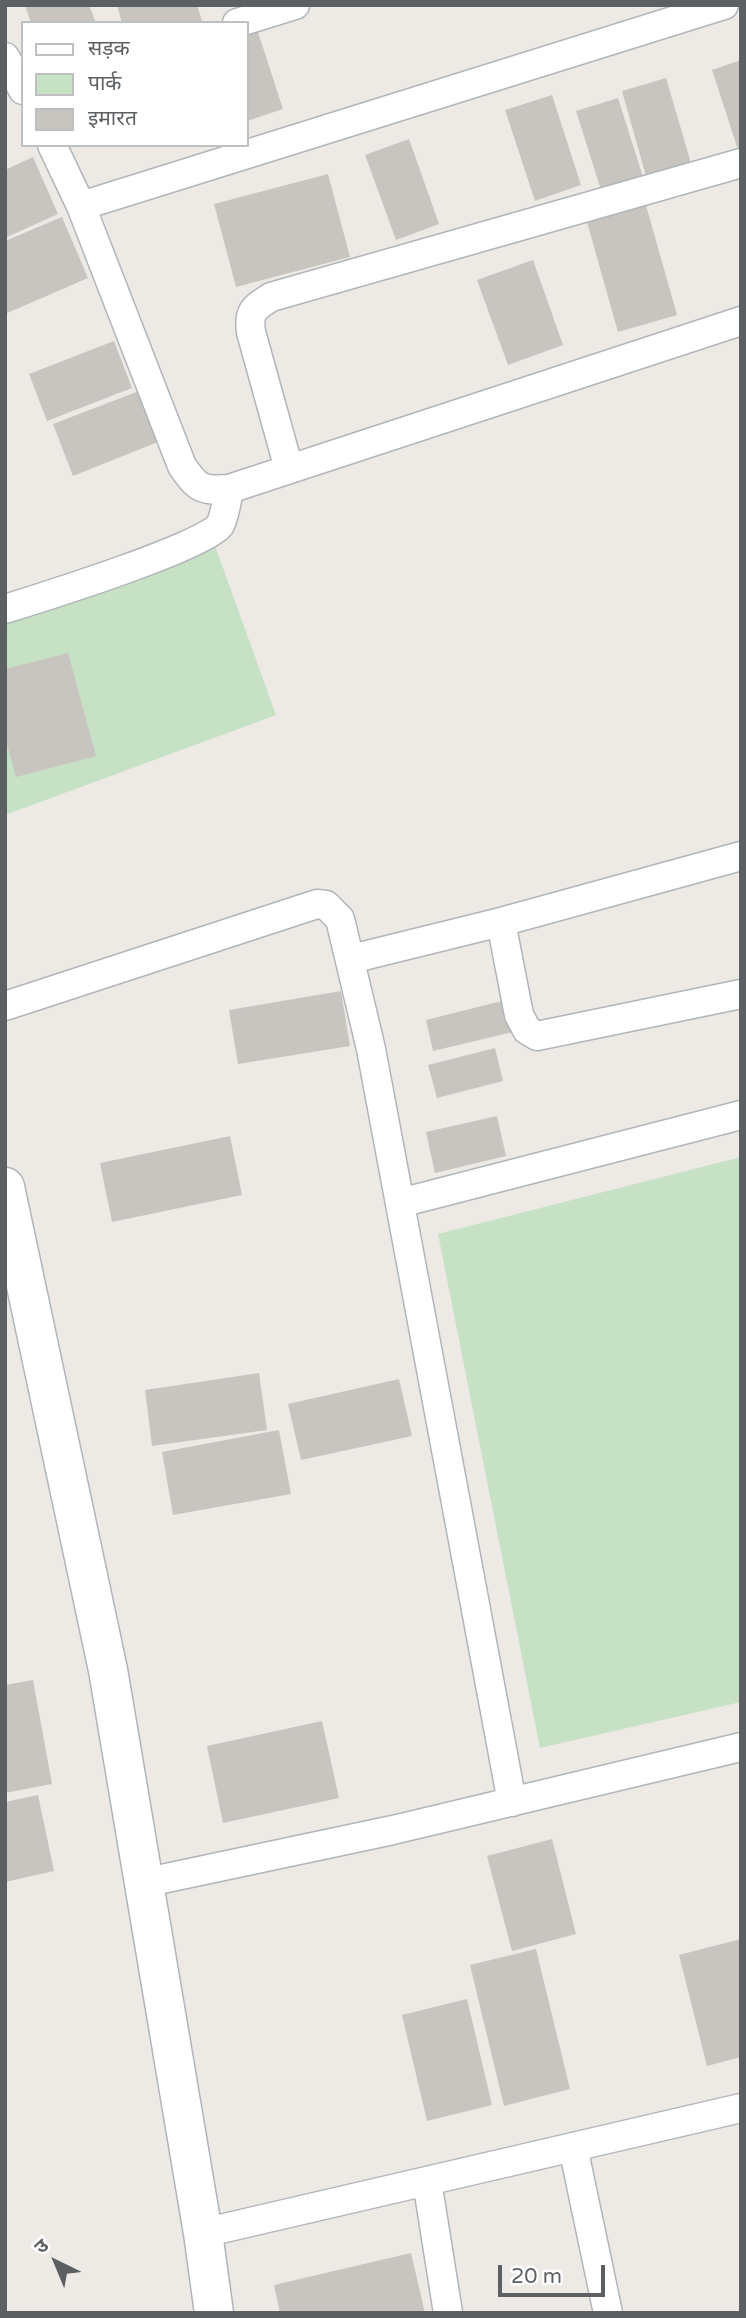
<!DOCTYPE html>
<meta charset="utf-8">
<style>
body{margin:0}
#map{position:relative;width:746px;height:2318px;overflow:hidden;background:#edeae5;font-family:"Varela Round","Noto Sans Devanagari",sans-serif}
canvas{display:block}
.frame{position:absolute;inset:0;border:7px solid #5d6063;pointer-events:none}
.legend{position:absolute;left:21px;top:21px;width:228px;height:126px;box-sizing:border-box;background:#fff;border:2px solid #bebfc1;margin:0;padding:9px 12px;list-style:none;font-size:21px;color:#5d6063}
.legend li{display:flex;align-items:center;gap:14px;height:35px}
.legend b{width:35px;border:2px solid #bebfc1}
.north{position:absolute;left:21px;top:2227px;width:70px;height:70px;-webkit-text-stroke:5px #fff;paint-order:stroke;rotate:317deg;font-size:19px;font-weight:700;line-height:28px;text-align:center;color:#5d6063}
.north::after{content:'';display:block;margin:auto;width:24px;height:32px;background:#5d6063;clip-path:polygon(50% 0,100% 100%,50% 72%,0 100%)}
.scale{position:absolute;left:498px;top:2265px;width:107px;height:32px;box-sizing:border-box;border:4px solid #5d6063;border-top:0;padding-left:9px;font-size:21px;line-height:24px;white-space:nowrap;color:#5d6063;-webkit-text-stroke:5px #fff;paint-order:stroke}
</style>
<div id="map">
<canvas width="746" height="2318"></canvas>
<div class="frame"></div>
<ul class="legend">
<li><b style="height:9px;background:#fff"></b>सड़क</li>
<li><b style="height:19px;background:#c7e1c5"></b>पार्क</li>
<li><b style="height:19px;background:#c8c5c1"></b>इमारत</li>
</ul>
<div class="north">उ</div>
<div class="scale">20 m</div>
</div>
<script>
const g = document.querySelector('canvas').getContext('2d');
g.lineJoin = 'round';
function fillPath(path, color) { g.fillStyle = color; g.fill(path, 'evenodd'); }
function strokePath(path, color, width, dash) { g.strokeStyle = color; g.lineWidth = width; g.lineCap = dash ? 'butt' : 'round'; g.setLineDash(dash || []); g.stroke(path); }
const green = new Path2D(`
 M214,543L276,715L5,815V619Z
 M741,1157V1702L540,1748L438,1234Z`);
const building = new Path2D(`
 M25,5H89L96,23H31Z
 M117,5H197L202,21L196,23H122Z
 M254,20L283,109L247,121V22Z
 M741,60V156H740L712,70Z
 M666,78L691,163L646,176L622,91Z
 M552,95L581,185L535,201L505,110Z
 M618,98L643,177L601,190L576,111Z
 M409,139L439,224L396,240L365,155Z
 M33,157L58,214L5,238V170Z
 M328,174L350,257L236,287L214,204Z
 M644,198L677,315L618,332L585,215Z
 M62,217L88,278L5,314V241Z
 M533,260L563,345L508,365L477,280Z
 M114,341L132,388L47,421L29,374Z
 M139,391L158,442L73,476L53,424Z
 M68,653L96,756L16,777L5,737V669Z
 M341,991L350,1046L238,1064L229,1010Z
 M506,1000L513,1032L433,1051L426,1020Z
 M495,1048L503,1081L437,1098L428,1065Z
 M497,1116L506,1156L435,1173L426,1132Z
 M230,1136L242,1195L112,1222L100,1163Z
 M259,1373L267,1430L152,1446L145,1390Z
 M399,1379L412,1436L301,1460L288,1404Z
 M279,1430L291,1494L173,1515L162,1452Z
 M33,1680L52,1784L5,1793V1685Z
 M322,1721L339,1798L223,1823L207,1746Z
 M38,1795L54,1871L5,1882V1802Z
 M552,1839L576,1934L512,1951L487,1856Z
 M741,1939V2057L707,2066L679,1955Z
 M536,1949L570,2089L504,2106L470,1965Z
 M467,1999L492,2105L427,2121L402,2015Z
 M411,2253L425,2313H280L274,2285Z`);
const street = new Path2D(`
 M237,23L295,5
 M5,57L23,90
 M52,145L81,206L182,466C198,489 202,491 229,489L741,321
 M81,206L724,5
 M289,469L251,332C248,311 254,308 271,297L741,163
 M5,609C40,598 204,547 220,525C225,516 227,499 229,489
 M501,922L519,1015L527,1030L537,1036L741,994
 M351,959L501,922L741,856
 M5,1006L317,904L326,905L340,919L371,1049L512,1802
 M400,1203L741,1115
 M143,1883L393,1830L741,1747
 M573,2147L608,2313
 M427,2181L448,2313
 M203,2233L741,2108`);
const secondary = new Path2D(`
 M5,1187L108,1670L203,2233L214,2313`);
fillPath(green, '#c7e1c5');
fillPath(building, '#c8c5c1');
strokePath(street, '#b2b5b8', 31);
strokePath(secondary, '#b1b4b8', 41);
strokePath(street, '#fff', 28);
strokePath(secondary, '#fff', 38);
</script>
